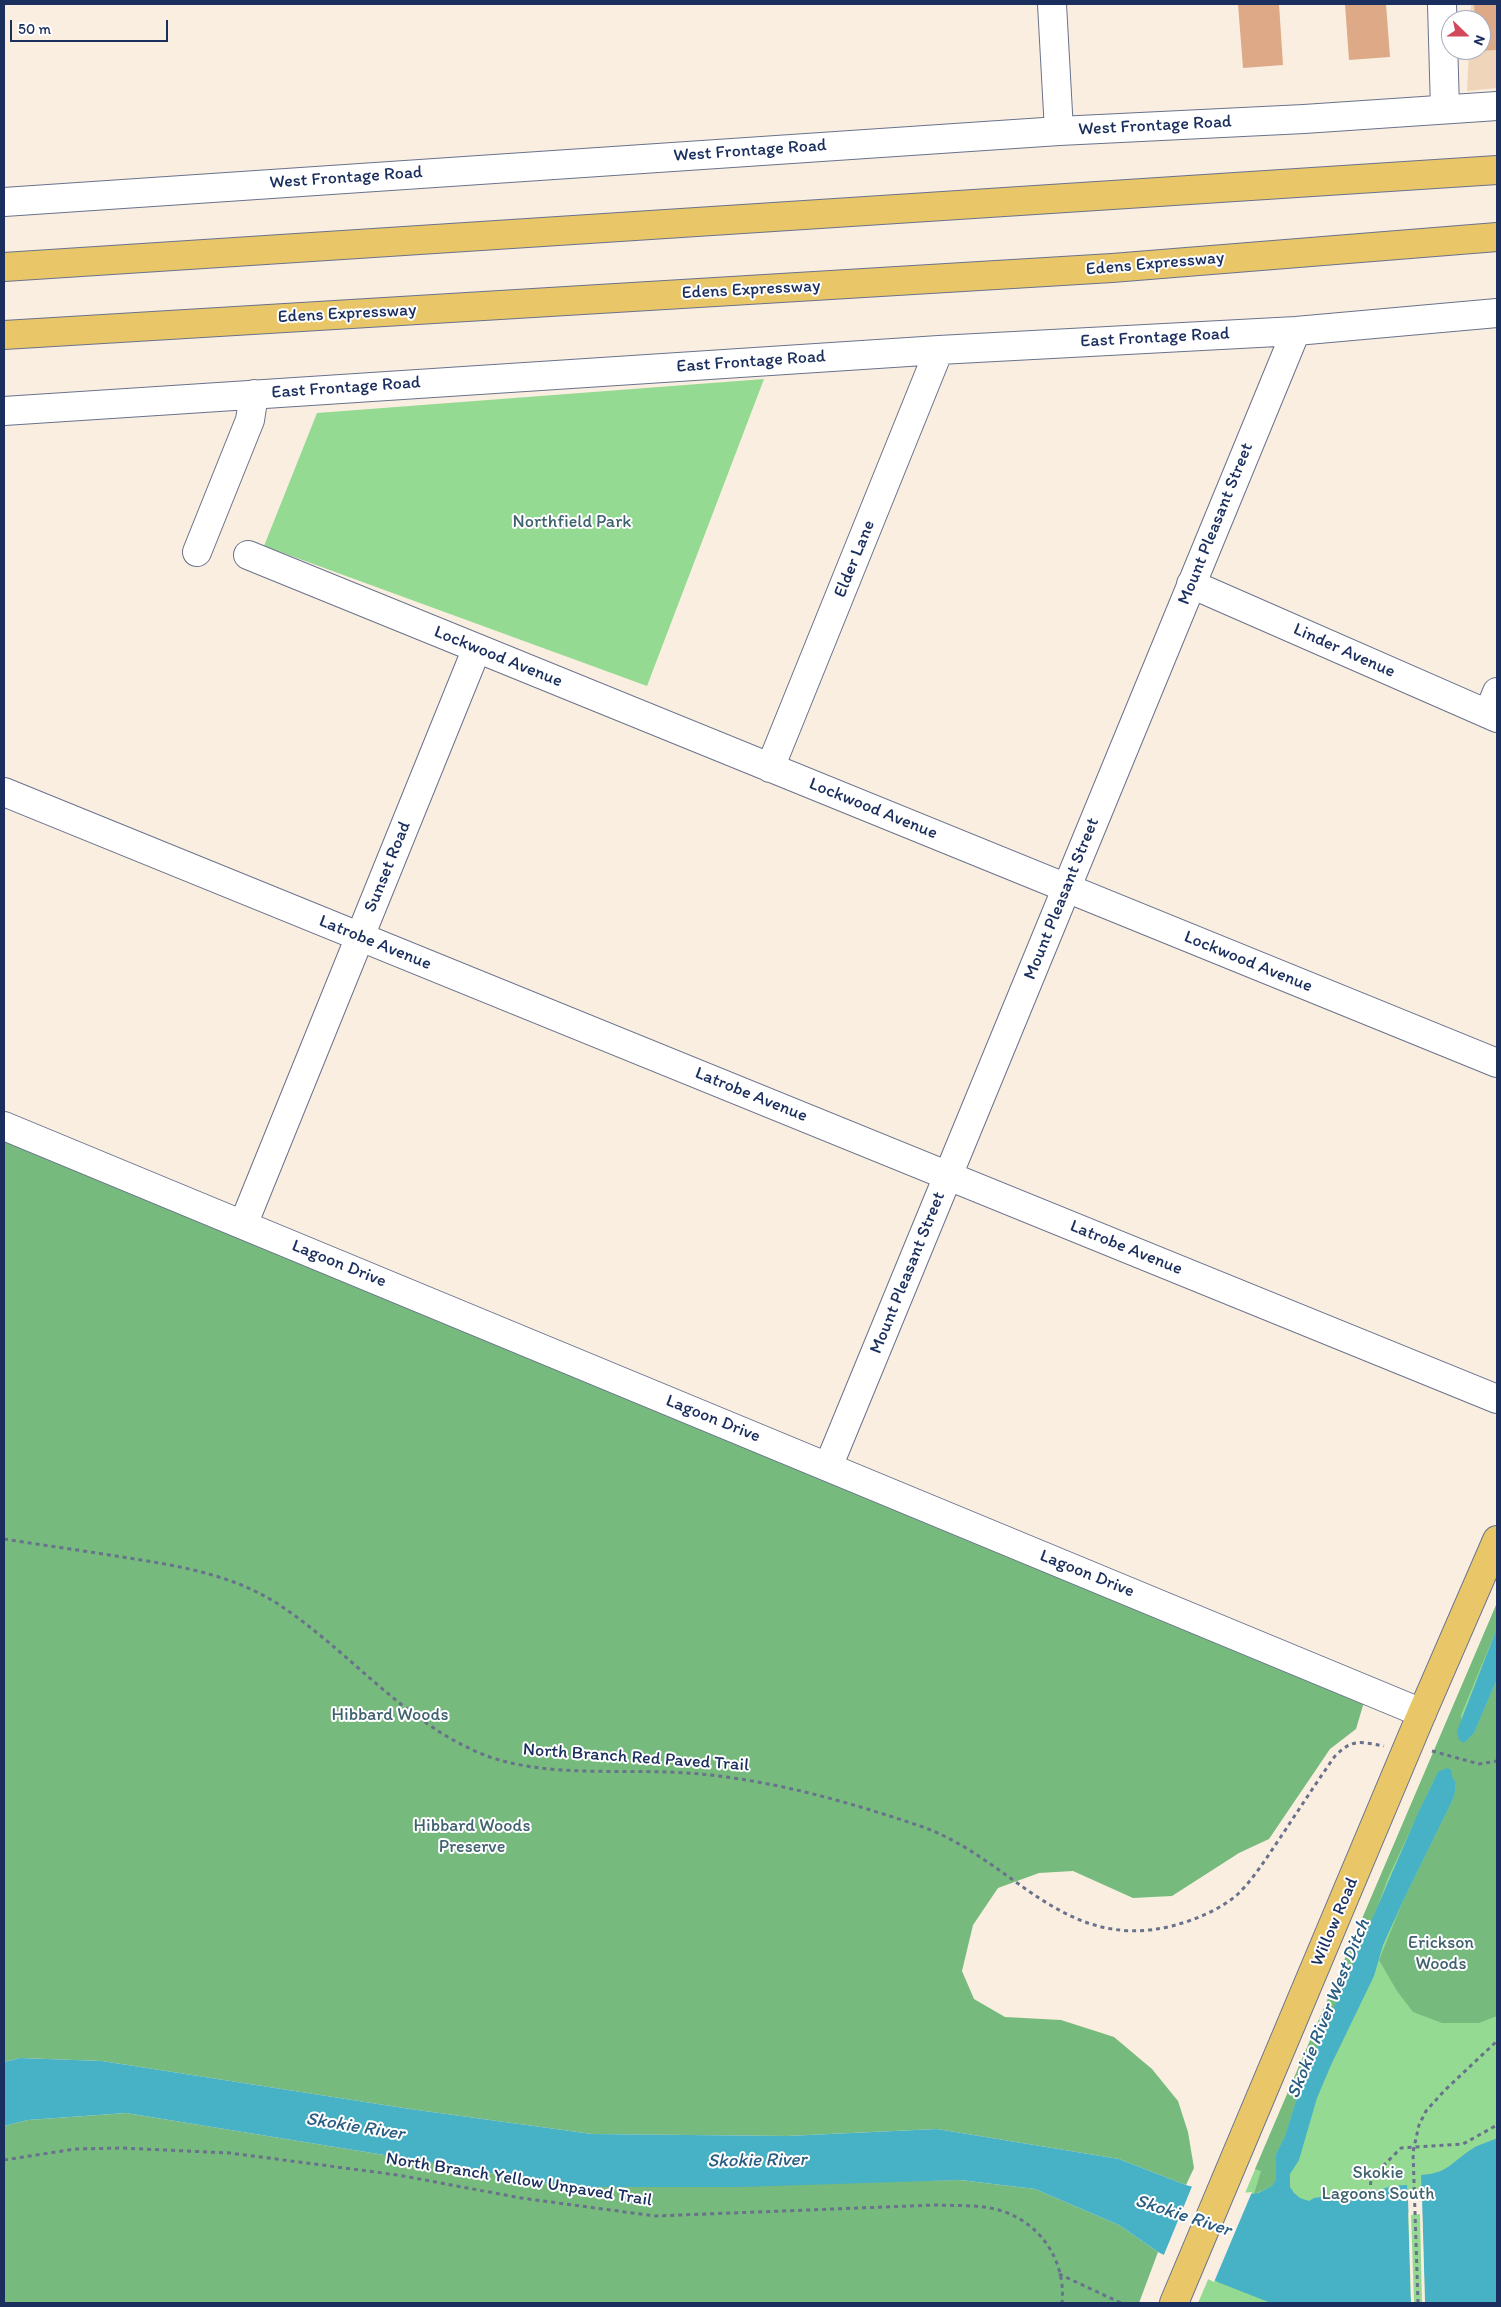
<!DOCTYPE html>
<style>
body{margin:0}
#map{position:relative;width:1501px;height:2307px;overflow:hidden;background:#faeee0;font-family:Itim,sans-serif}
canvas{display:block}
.frame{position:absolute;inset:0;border:5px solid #1b2f5e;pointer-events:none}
.north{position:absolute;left:1441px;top:10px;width:50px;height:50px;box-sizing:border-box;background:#fff;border:1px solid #a4acbf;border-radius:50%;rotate:112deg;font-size:14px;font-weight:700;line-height:20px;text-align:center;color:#1b2f5e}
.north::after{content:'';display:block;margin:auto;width:18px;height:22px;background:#d1495b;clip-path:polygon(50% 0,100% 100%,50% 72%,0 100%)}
.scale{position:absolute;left:10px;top:20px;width:158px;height:22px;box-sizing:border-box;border:2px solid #1b2f5e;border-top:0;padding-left:6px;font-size:15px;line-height:18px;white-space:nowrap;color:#1b2f5e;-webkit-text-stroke:4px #fff;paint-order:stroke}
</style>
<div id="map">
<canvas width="1501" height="2307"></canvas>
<div class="frame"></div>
<div class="north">N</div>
<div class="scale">50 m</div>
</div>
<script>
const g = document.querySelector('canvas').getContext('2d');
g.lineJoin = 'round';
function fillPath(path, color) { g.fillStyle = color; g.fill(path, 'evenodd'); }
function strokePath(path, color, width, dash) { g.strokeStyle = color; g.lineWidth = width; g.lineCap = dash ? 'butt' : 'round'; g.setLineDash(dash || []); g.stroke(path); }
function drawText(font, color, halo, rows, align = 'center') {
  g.font = font + ' Itim,sans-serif'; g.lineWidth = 4; g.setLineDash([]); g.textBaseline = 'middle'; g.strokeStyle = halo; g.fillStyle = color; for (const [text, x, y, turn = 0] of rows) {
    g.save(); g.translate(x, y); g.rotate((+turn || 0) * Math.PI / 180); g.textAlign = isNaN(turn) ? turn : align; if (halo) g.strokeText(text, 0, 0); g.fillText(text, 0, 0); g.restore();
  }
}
const built = new Path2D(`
 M1471,4H1497V88L1467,91L1469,50H1481V20H1470Z`);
const green = new Path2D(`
 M764,379L647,686L264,546L317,413Z
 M1497,1603V2303H1198Z`);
const forest = new Path2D(`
 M4,1138L1364,1702L1356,1729L1330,1749L1269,1839L1239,1853L1172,1896L1133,1898L1073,1871L1039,1873L998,1888L973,1925L962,1971L974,1999L1005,2017L1061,2020L1114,2037L1152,2069L1178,2101L1188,2132L1194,2168L1186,2185L1119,2159L937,2129L787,2136L592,2134L410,2109L102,2061L20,2058L4,2062Z
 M1497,1603V1628L1461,1715L1464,1743L1474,1733L1497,1679V2016L1479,2023H1442L1413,2012L1397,1991L1379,1960L1403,1901L1454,1797L1456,1783L1452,1776L1442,1771L1438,1773L1432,1784L1388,1878L1367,1935L1303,2079L1285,2136L1276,2154V2179L1272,2186L1254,2194L1261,2171L1255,2169Z
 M126,2113L452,2166L567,2187L960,2180L1035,2189L1119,2225L1158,2252L1139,2303H4V2126L28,2120Z`);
const water = new Path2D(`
 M1497,1628V1679L1474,1733L1464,1743L1459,1740L1457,1731Z
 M1447,1768L1451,1770L1452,1776L1456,1783L1454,1797L1403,1901L1383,1945L1374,1976L1331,2065L1317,2098L1299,2160L1290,2174V2187L1294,2193L1300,2198L1309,2201L1314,2198L1354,2192L1356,2197L1392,2186L1407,2185L1408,2202L1422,2201L1421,2175C1449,2173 1450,2163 1472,2149C1479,2144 1489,2142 1497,2138V2303H1425L1422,2211L1408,2213L1411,2303H1271L1220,2283L1158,2252L1119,2225L1035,2189L960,2180L742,2187H567L452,2166L126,2113L28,2120L4,2126V2062L20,2058L102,2061L410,2109L592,2134L787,2136L937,2129L1119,2159L1186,2185L1230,2197L1258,2193L1272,2186L1276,2179V2154L1285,2136L1303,2079L1418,1813L1438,1772Z`);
const pier = new Path2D(`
 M1193,2184L1230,2194L1252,2192L1214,2282L1163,2257Z
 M1408,2197H1410V2200L1419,2199V2197H1422L1425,2303H1422L1420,2214L1411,2215L1414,2303H1411Z`);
const building = new Path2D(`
 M1238,4H1279L1283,65L1243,68Z
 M1345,4H1386L1390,57L1349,60Z
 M1474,4H1497V50L1477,51L1481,50V20H1475Z`);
const path = new Path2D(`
 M4,1539C41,1545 79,1550 116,1556C173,1565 232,1573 281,1606C350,1652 404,1722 482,1754C546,1780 631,1767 700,1774C775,1781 849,1802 920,1826C1013,1858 1061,1953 1172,1926C1195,1920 1222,1909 1239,1893C1255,1877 1267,1857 1280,1838C1298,1811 1316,1783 1335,1756C1353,1738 1360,1742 1384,1746
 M1432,1751L1479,1764L1497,1761
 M4,2160L75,2149L121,2148L230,2153L398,2175L521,2198L655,2216L935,2205C957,2206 983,2204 1005,2212C1043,2226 1066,2263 1062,2303
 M1370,2193L1371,2178L1401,2148L1463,2144L1497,2125
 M1059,2274L1121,2303
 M1418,2303L1413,2152L1419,2125L1426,2111L1444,2091L1497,2041`);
const minor = new Path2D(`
 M1052,4L1059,131
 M1442,4L1445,109
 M4,202L1059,131L1304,119L1497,106
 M4,411L939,350L1296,331L1497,313
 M197,552L250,420L254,394
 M248,555L1497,1063
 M1191,584L1497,718
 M1488,714L1497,692
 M770,768L939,350
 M4,792L1497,1399
 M4,1126L1422,1713
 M243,1225L477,648
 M828,1467L1296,331`);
const major = new Path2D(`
 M1174,2303L1422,1713L1497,1540`);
const highway = new Path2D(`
 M4,267L1497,170
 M4,335L1112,268L1497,237`);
const streetNames = [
 ["West Frontage Road",1155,126,-3],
 ["West Frontage Road",750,151,-4],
 ["West Frontage Road",346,178,-4],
 ["Edens Expressway",1155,264,-5],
 ["Edens Expressway",751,290,-3],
 ["Edens Expressway",347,314,-3],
 ["East Frontage Road",1155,338,-3],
 ["East Frontage Road",751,362,-4],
 ["East Frontage Road",346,388,-4],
 ["Mount Pleasant Street",1216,524,-68],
 ["Elder Lane",855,559,-68],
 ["Linder Avenue",1344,651,24],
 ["Lockwood Avenue",498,657,22],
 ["Lockwood Avenue",873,809,22],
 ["Sunset Road",388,867,-68],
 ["Mount Pleasant Street",1062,899,-68],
 ["Latrobe Avenue",375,943,22],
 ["Lockwood Avenue",1248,962,22],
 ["Latrobe Avenue",751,1095,22],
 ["Latrobe Avenue",1126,1248,22],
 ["Lagoon Drive",339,1264,22],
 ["Mount Pleasant Street",908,1273,-68],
 ["Lagoon Drive",713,1419,22],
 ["Lagoon Drive",1087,1574,22],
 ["North Branch Red Paved Trail",636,1758,4],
 ["Willow Road",1335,1922,-67],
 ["North Branch Yellow Unpaved Trail",519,2180,9]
];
const parkNames = [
 ["Northfield Park",572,522],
 ["Hibbard Woods",390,1715],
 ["Hibbard Woods",472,1826],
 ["Preserve",472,1847],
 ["Erickson",1441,1943],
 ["Woods",1441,1964],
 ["Skokie",1378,2173],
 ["Lagoons South",1378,2194]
];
const waterNames = [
 ["Skokie River West Ditch",1329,2009,-68],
 ["Skokie River",355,2127,9],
 ["Skokie River",757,2161,-1],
 ["Skokie River",1183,2216,18]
];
fillPath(built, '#efd6bb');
fillPath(green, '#94da93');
fillPath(forest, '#77ba7d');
fillPath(water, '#47b1c5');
fillPath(pier, '#faeee0');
fillPath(building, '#dda987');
strokePath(minor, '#69728c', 30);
strokePath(major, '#69728c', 30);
strokePath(highway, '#69728c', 30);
strokePath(path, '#69728c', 3, [4, 4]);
strokePath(minor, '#fff', 28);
strokePath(major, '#e9c769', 28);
strokePath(highway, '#e9c769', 28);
drawText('18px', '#1b2f5e', '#fff', streetNames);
drawText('18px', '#3f626e', '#fff', parkNames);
drawText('italic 19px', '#2a5c82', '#fff', waterNames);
</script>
